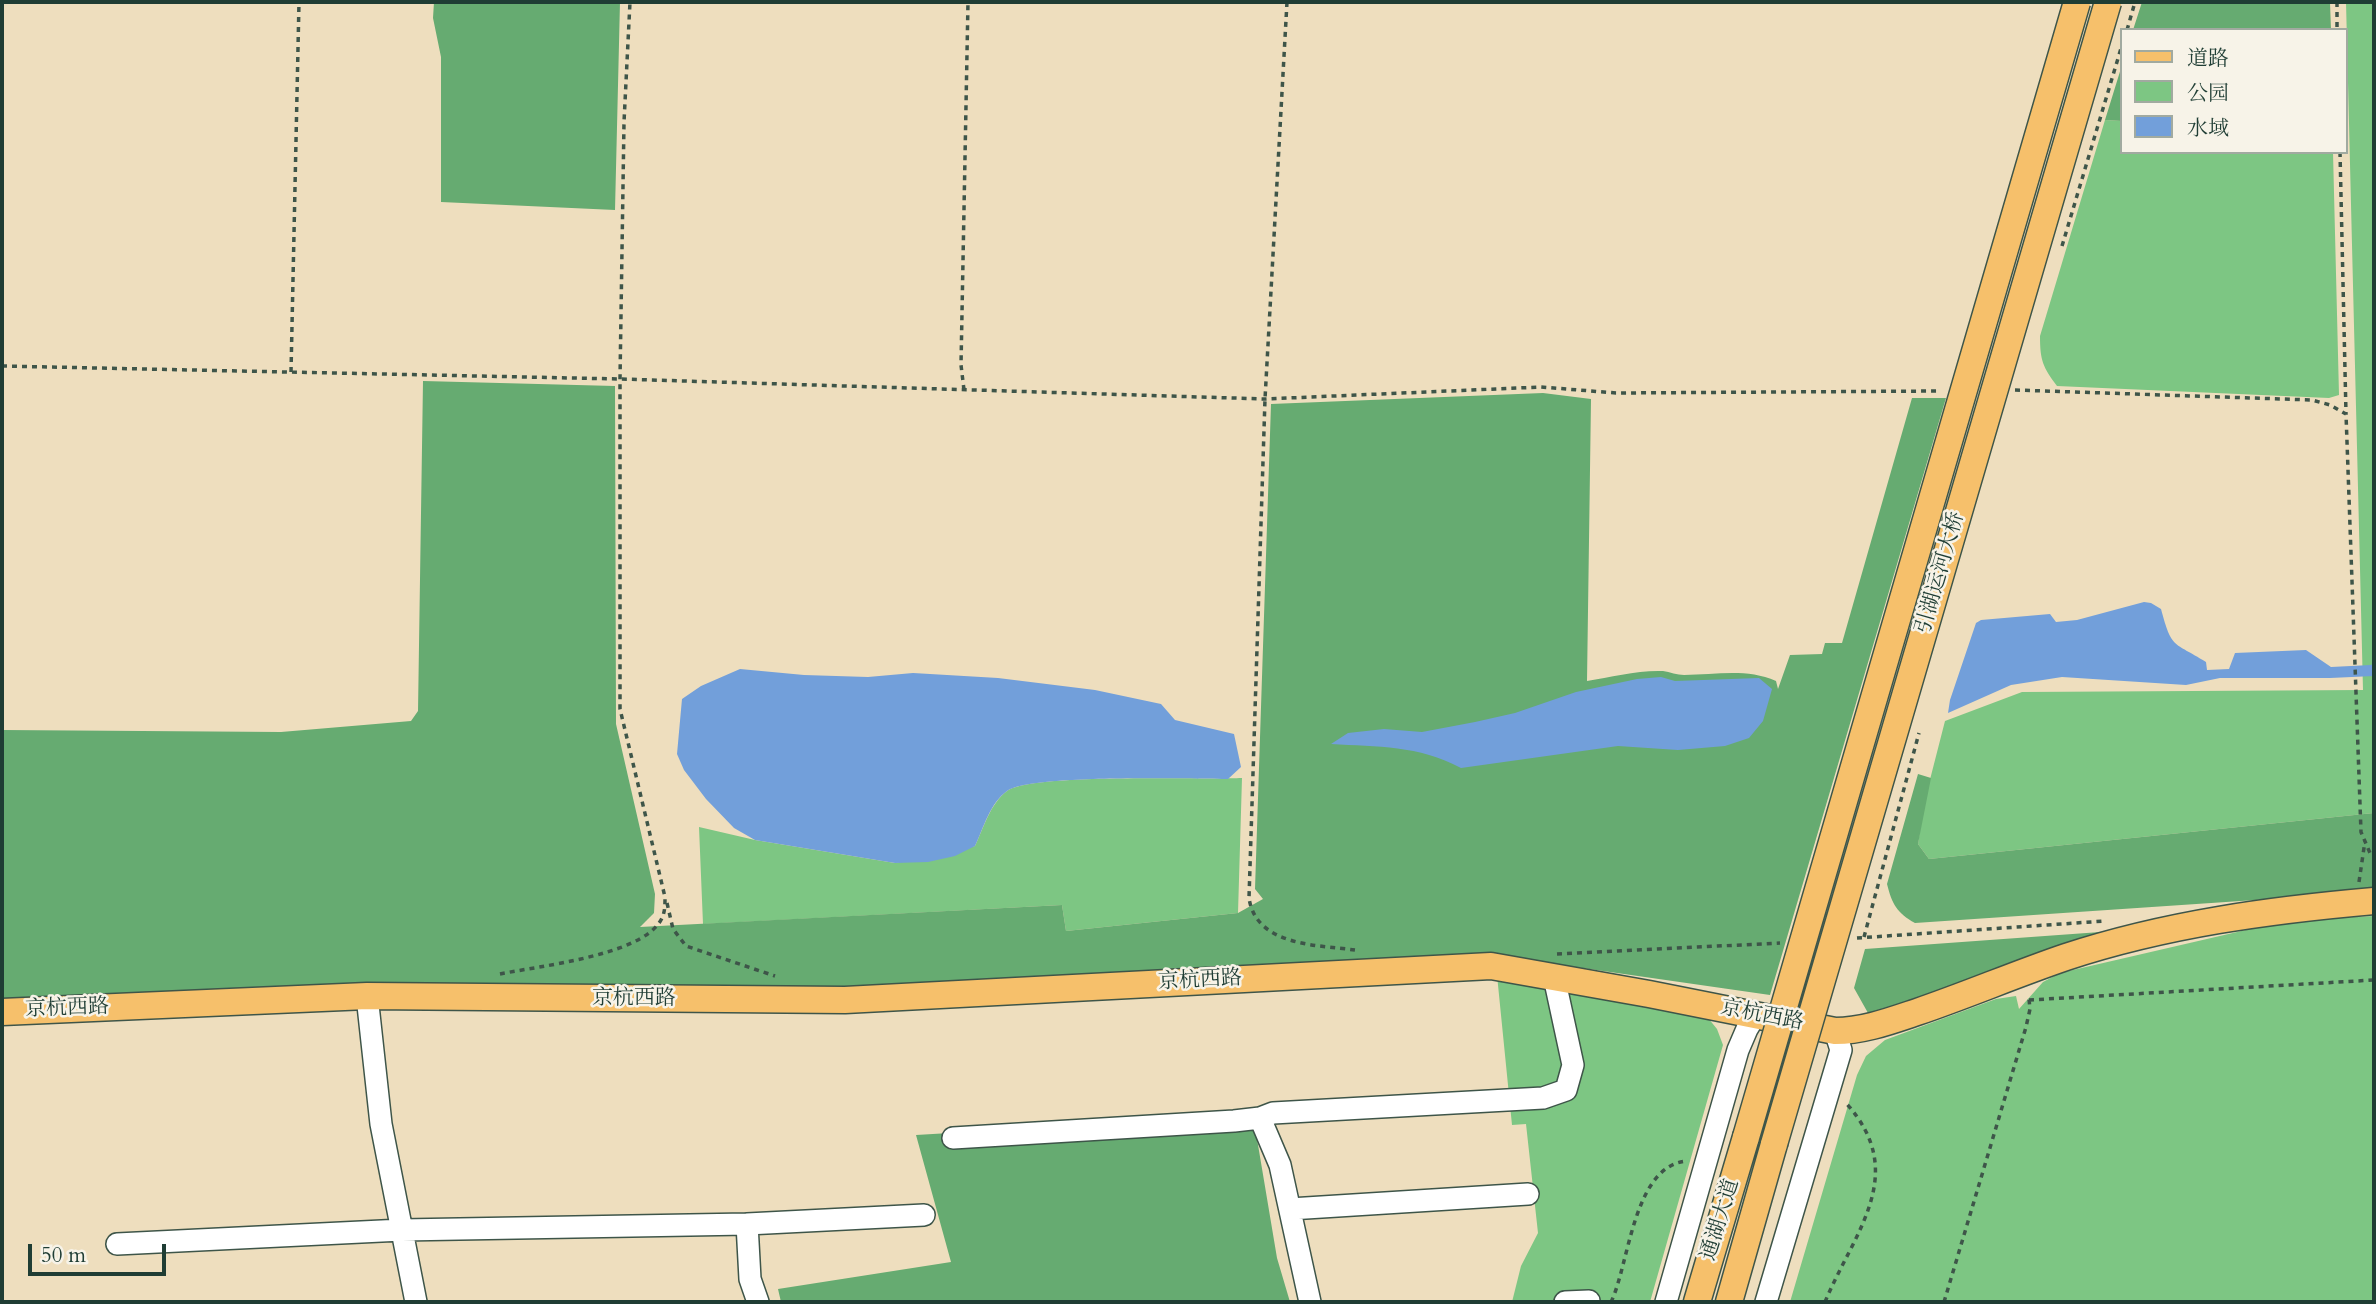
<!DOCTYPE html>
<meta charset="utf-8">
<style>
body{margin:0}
#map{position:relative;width:2376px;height:1304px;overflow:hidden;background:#eedebe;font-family:Cardo,"Noto Serif SC",serif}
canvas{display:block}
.frame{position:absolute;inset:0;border:4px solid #1f3d34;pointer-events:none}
.legend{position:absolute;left:2120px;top:28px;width:228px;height:126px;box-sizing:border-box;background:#f7f3e8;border:2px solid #a1aaa0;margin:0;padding:9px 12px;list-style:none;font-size:21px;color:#1f3d34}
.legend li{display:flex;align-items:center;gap:14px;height:35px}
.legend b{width:35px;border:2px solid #a1aaa0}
.scale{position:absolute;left:28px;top:1244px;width:138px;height:32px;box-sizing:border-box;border:4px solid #1f3d34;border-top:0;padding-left:9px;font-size:21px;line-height:24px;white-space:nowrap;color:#1f3d34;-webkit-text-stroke:5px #f7f3e8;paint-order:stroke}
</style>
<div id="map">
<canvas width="2376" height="1304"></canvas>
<div class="frame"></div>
<ul class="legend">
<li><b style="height:9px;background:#f6c06b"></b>道路</li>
<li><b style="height:19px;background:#7dc683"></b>公园</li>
<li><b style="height:19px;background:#729fda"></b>水域</li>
</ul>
<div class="scale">50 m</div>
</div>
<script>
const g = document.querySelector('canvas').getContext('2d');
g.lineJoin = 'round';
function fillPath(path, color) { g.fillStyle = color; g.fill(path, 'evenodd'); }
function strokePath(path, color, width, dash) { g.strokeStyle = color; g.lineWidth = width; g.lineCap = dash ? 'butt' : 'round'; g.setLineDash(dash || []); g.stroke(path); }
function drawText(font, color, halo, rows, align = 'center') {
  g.font = font + ' Cardo,"Noto Serif SC",serif'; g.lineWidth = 5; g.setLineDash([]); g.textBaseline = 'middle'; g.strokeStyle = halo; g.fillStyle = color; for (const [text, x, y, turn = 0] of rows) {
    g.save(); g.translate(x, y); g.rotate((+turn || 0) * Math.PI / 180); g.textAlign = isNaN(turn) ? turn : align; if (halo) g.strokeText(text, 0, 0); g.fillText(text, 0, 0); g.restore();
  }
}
const green = new Path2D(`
 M2346,2H2374V813L1929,859L1918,844L1924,803L1945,721L2022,692L2363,690Z
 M2105,120L2122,121V152H2333L2339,395L2329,398L2057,386C2043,367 2040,361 2040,336Z
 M1242,778L1238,913L1066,931L1062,905L703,924L699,827L755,840L895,863L975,846C984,827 990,804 1007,791C1031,773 1201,780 1242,778Z
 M2374,916V1302H1790L1857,1075L1866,1056L1885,1040L1996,999L2016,996L2019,1009L2043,982L2060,973L2276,923L2294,920Z
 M1497,975L1704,1013L1717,1029L1723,1045L1650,1302H1512L1521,1266L1538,1233L1526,1124L1512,1125Z`);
const forest = new Path2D(`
 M434,2H620L615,210L441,202V57L433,18Z
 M2142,2H2330L2331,30H2133Z
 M2122,65V121L2105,120Z
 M423,381L615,386L616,724L655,894L654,913L640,927L1062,905L1066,931L1238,913L1263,899L1255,889L1271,404L1543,393L1591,399L1587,681C1611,677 1638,670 1663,671C1670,672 1677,675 1684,675C1716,675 1746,668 1776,681L1778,689L1790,655L1822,654L1825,643H1842L1912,398H1946L1770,995L1478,953L850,988L2,1004V730L281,732L411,721L418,711Z
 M1918,774L1931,778L1918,844L1929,859L2374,813V892L1915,923C1897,913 1892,904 1887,884Z
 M2128,930L1953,988L1868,1013L1854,988L1865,949Z
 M1253,1115L1277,1258L1290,1302H781L778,1289L951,1262L916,1135Z`);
const water = new Path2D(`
 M2144,602L2151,603L2161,609C2172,650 2173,641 2206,662L2207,670L2229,669L2235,653L2306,650L2331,667L2371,665L2374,663V676L2330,678H2220L2186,685L2062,677L2011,685L1948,713L1950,700L1976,623L1981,620L2050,614L2056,622L2077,620Z
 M740,669L804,675L868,677L913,673L998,678L1095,690L1161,704L1175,720L1234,734L1241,767L1228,779C1190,779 1031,774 1007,791C990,803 984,827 975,846L955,856L928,862L895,863L755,840L734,828L706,799L684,770L677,754L682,699L701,686Z
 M1661,677L1675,681L1759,678L1772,689L1763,721L1749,738L1725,746L1678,750L1618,746L1461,768C1418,745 1378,747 1331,744L1348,733L1384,729L1422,732L1475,722L1515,713L1576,692L1637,679Z`);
const path = new Path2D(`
 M1287,2L1265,399L1249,898C1256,946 1317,945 1355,950
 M2337,2V30
 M2127,30L2135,2
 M2340,152L2346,414
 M2062,246L2122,45
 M2,366L620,379L1265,399L1541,387L1616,393L1941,391
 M291,372L299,2
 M964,390L961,365L968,2
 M2015,390L2312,400L2330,405L2346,414L2361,832L2370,853L2374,856
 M2359,882L2365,841
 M667,903L673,929L686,946L775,976
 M1864,937L1919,733
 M1857,938L2105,921
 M1557,954L1780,943
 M500,974C539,966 636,956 659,923C665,915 665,907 665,897L620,709V379L624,122L630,2
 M2029,1000L2374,980
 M1611,1302C1629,1266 1633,1165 1687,1161
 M1825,1302C1854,1232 1910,1174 1846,1103
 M1944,1302L2026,1027L2030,1009L2029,999`);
const minor = new Path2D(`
 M367,996L381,1124L416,1302
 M1260,1118L1280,1165L1310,1302
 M953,1138L1234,1121L1260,1118L1273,1113L1543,1098L1566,1090L1573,1065L1554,977
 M1290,1209L1528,1194
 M747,1224L750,1279L758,1302
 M117,1244L402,1230L747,1224L924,1215
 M1565,1302L1589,1301
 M1666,1302L1738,1050L1747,1029L1756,1014
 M1766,1302L1841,1050L1835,1031`);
const major = new Path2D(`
 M2,1012L367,996L845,1000L1491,966L1649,994L1835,1031C1863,1031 1890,1021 1917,1012C1967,995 2016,974 2066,957C2166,924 2271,910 2374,901
 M1697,1302L1746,1137
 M1729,1302L1774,1144`);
const majorBridge = new Path2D(`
 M1746,1137L2077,2
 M1774,1144L2108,2`);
const streetNames = [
 ["引湖运河大桥",1941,573,-74],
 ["京杭西路",1200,981,-3],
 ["京杭西路",634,999],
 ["京杭西路",67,1009,-2],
 ["京杭西路",1762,1016,11],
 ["通湖大道",1721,1220,-73]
];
fillPath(green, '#7dc683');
fillPath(forest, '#66ab71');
fillPath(water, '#729fda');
strokePath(minor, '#3e5549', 24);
strokePath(major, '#3e5549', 29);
strokePath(path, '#3e5549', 3.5, [5, 5]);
strokePath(minor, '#fff', 21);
strokePath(major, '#f6c06b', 26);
strokePath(majorBridge, '#3e5549', 29, []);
strokePath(majorBridge, '#f6c06b', 26);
drawText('21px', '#1f3d34', '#f7f3e8', streetNames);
</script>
